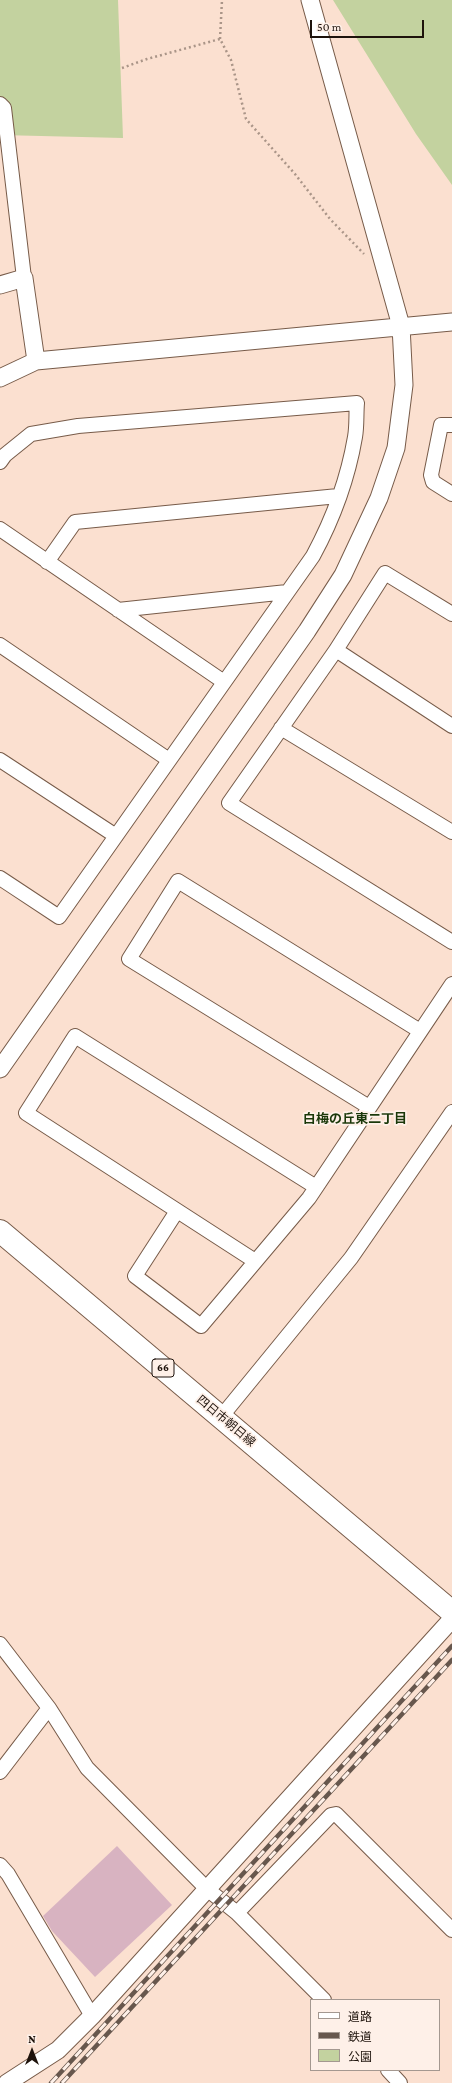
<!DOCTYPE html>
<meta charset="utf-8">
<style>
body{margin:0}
#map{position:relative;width:452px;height:2083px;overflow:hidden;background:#fbe0d0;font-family:"Crimson Pro","Noto Sans JP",serif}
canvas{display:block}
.legend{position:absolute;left:310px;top:1999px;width:130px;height:72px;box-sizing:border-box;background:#fef0e8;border:1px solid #a49890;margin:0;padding:5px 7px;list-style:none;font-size:12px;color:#1e130c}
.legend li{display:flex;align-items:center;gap:8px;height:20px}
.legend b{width:20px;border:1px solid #a49890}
.north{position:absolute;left:12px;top:2031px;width:40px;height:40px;-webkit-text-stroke:3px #fef0e8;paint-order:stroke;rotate:0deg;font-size:11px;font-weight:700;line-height:16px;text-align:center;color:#1e130c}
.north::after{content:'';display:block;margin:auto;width:14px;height:18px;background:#1e130c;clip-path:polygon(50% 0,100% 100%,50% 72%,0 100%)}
.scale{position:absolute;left:310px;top:20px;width:114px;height:18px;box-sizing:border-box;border:2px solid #1e130c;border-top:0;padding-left:5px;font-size:12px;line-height:14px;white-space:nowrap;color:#1e130c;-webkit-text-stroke:3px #fef0e8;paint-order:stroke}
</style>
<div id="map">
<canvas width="452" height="2083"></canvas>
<ul class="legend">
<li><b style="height:5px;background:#fff"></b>道路</li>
<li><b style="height:5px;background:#67574d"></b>鉄道</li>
<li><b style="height:11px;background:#c3d29f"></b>公園</li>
</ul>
<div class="north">N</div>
<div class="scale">50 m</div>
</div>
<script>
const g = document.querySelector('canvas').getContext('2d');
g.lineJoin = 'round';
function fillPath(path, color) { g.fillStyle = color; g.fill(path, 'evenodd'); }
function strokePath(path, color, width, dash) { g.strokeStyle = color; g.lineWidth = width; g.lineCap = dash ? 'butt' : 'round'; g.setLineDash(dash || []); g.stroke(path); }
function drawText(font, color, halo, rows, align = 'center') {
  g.font = font + ' "Crimson Pro","Noto Sans JP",serif'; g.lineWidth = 3.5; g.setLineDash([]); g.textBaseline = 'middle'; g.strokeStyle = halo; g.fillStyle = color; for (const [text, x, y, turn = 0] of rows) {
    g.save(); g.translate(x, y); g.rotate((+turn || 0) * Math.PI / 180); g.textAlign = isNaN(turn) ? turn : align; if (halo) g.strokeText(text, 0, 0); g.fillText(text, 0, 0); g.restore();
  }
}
const green = new Path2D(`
 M0,0H118L123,138L0,135Z
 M333,0H452V185L416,134Z`);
const building = new Path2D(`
 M117,1846L172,1905L95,1977L52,1931L43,1916Z`);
const path = new Path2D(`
 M220,39L222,0
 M122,68L147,59L220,39L231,60L246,119L295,174L330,219L364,254`);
const minor = new Path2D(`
 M0,104L4,108L24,278
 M452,425H441L431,475L433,482L452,494
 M0,462L5,455L31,434L78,426L357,403C356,414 357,426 355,437C348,478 333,519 313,556L59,917L0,878
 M0,529L224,682
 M47,562L75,522L338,496
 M118,610L287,592
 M452,614L385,573L336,650L229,803L452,942
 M0,645L169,760
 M336,650L452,726
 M281,728L452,832
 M0,760L116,836
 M369,1107L129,959L178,881L420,1031
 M177,1211L135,1276L201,1326L309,1198L452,984
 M255,1261L26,1113L75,1036L316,1187
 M221,1417L351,1258L452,1112
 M0,1644L49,1708L87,1768L207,1889L237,1913L324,2000
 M0,1772L49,1708
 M0,1865L8,1874L92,2016
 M237,1913L331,1815L336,1814L452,1930
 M388,2070L400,2083`);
const tertiary = new Path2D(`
 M0,285L24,278L36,361
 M0,378L36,361L452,322
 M0,1069L307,631L343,575L379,498L396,448L404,385L401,326L310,0
 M7,2083L58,2050L92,2016L452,1619`);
const primary = new Path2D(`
 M0,1231L452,1612`);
const rail = new Path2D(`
 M51,2083L452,1646
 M62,2083L452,1660`);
const shields = [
 [163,1368,22]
];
const shieldNames = [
 ["66",163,1368]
];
const streetNames = [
 ["四日市朝日線",226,1421,40]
];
const neighbourhoodNames = [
 ["白梅の丘東二丁目",355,1119]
];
fillPath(green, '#c3d29f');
fillPath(building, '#d8b3c1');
strokePath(minor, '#775b49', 16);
strokePath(tertiary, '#775b49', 19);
strokePath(primary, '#775b49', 24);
strokePath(path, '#aa9588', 2.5, [2, 3]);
strokePath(minor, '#fff', 14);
strokePath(tertiary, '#fff', 17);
strokePath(primary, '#fff', 22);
strokePath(rail, '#67574d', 4.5);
strokePath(rail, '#fef0e8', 3, [9]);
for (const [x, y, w] of shields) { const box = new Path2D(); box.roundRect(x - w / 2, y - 9, w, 18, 3); g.fillStyle = '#fef0e8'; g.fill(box); strokePath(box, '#1e130c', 1); }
drawText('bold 11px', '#1e130c', null, shieldNames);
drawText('12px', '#1e130c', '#fef0e8', streetNames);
drawText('bold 13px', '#1a380a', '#fef0e8', neighbourhoodNames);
</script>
